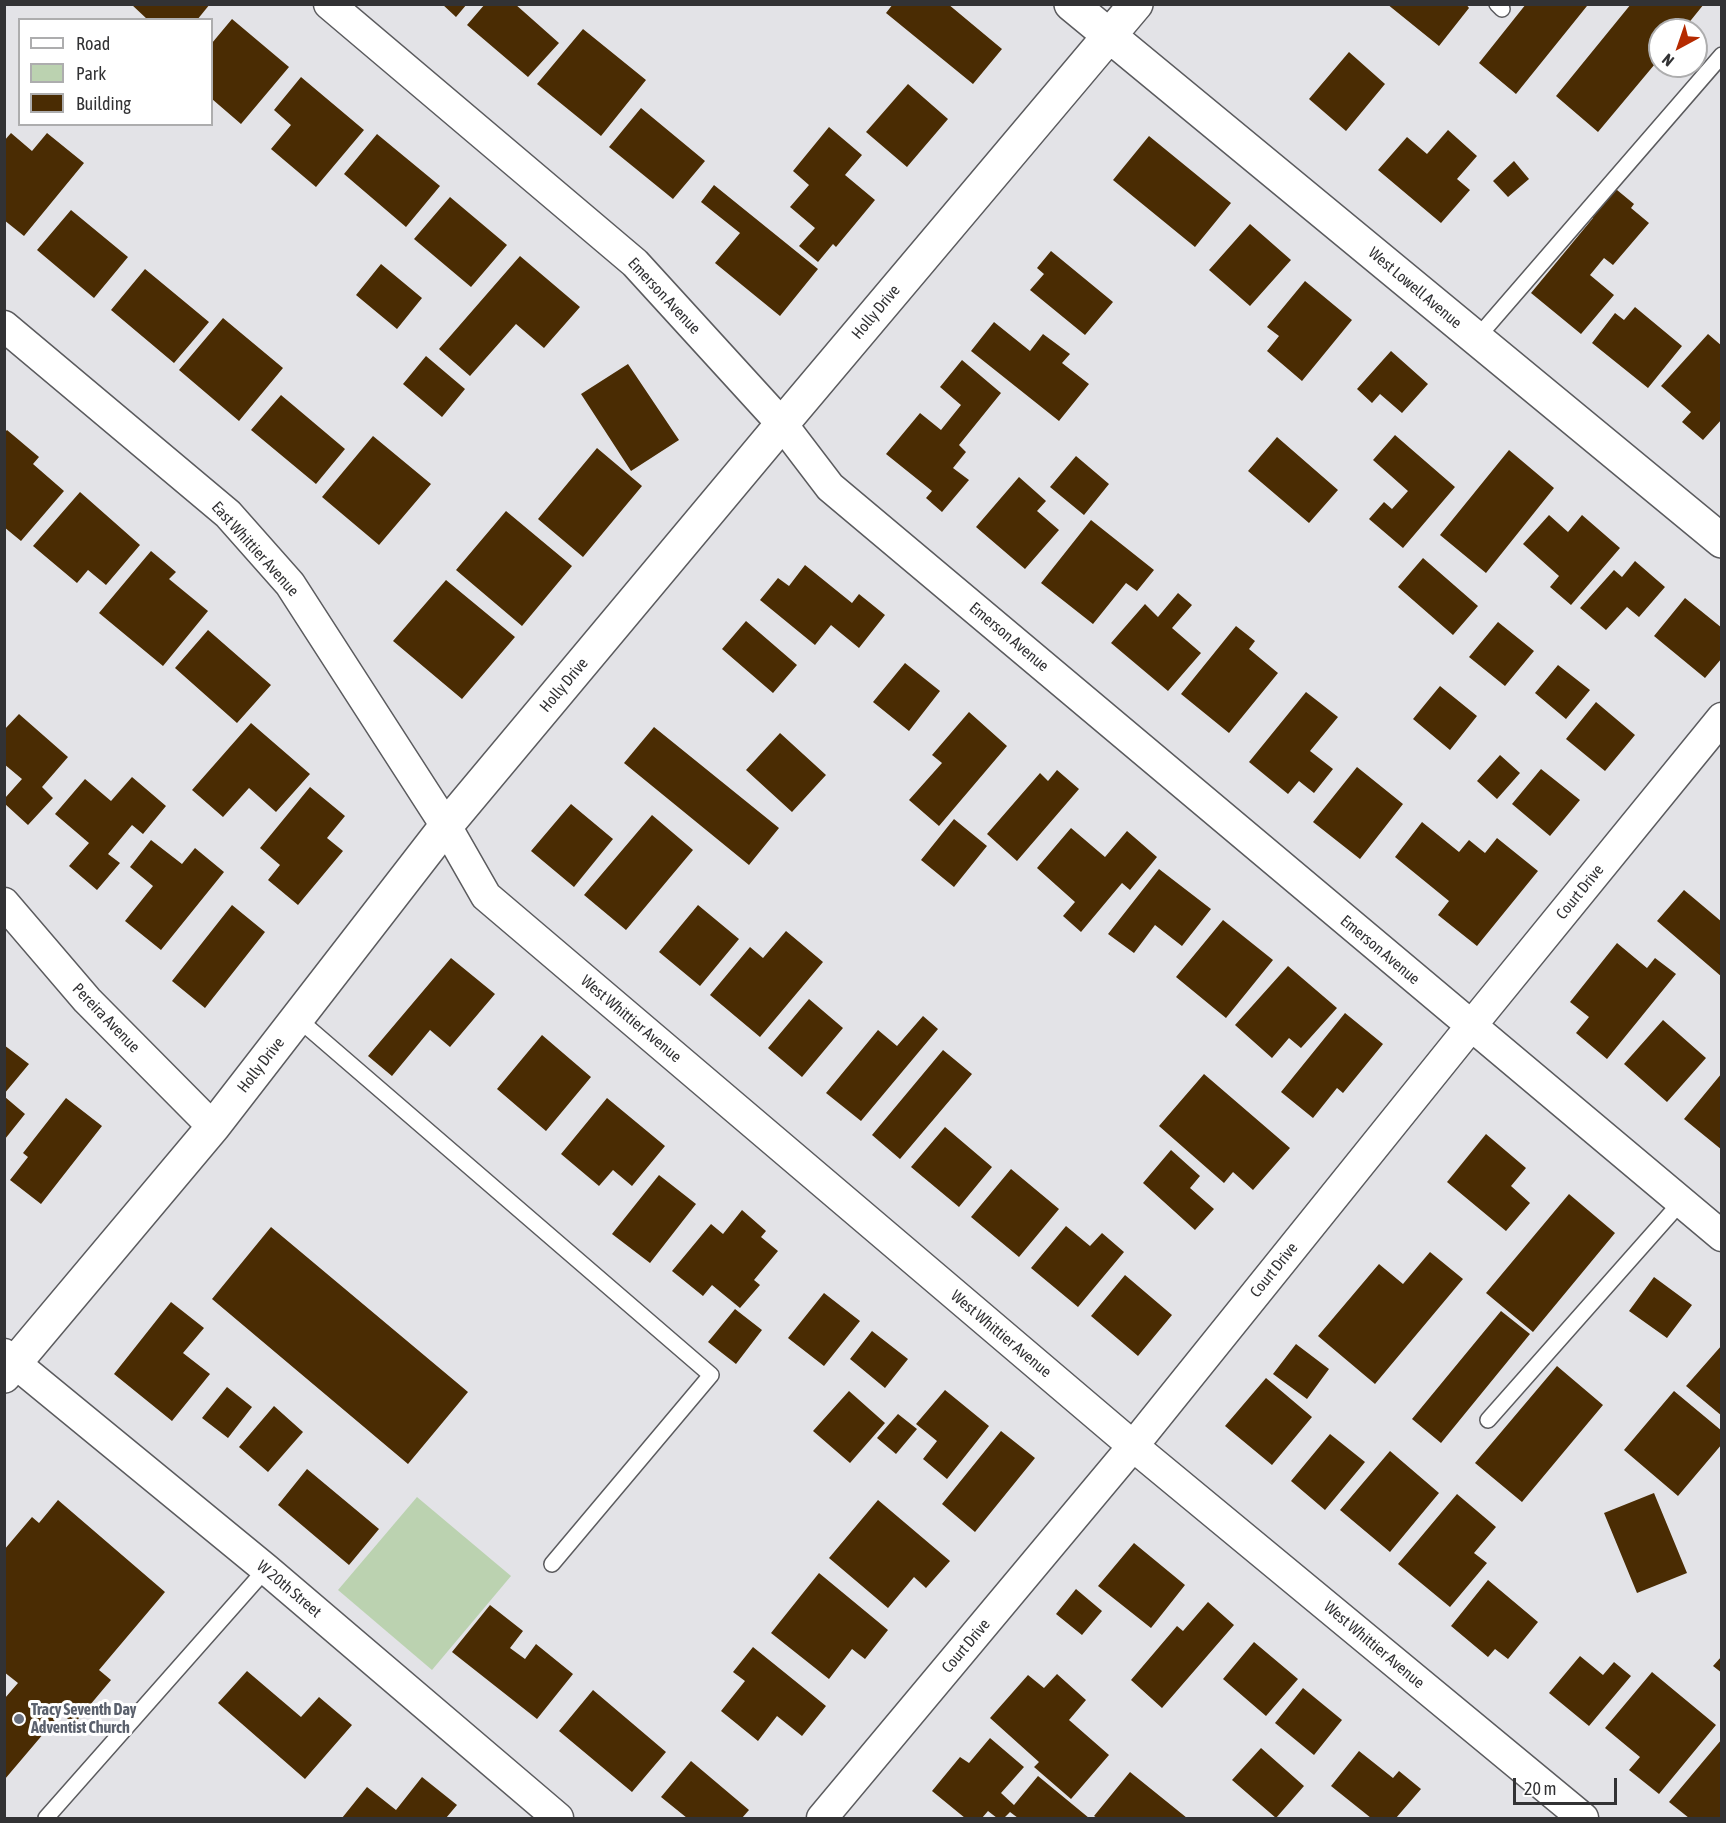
<!DOCTYPE html>
<style>
body{margin:0}
#map{position:relative;width:1726px;height:1823px;overflow:hidden;background:#e3e3e7;font-family:"Asap Condensed",sans-serif}
canvas{display:block}
.frame{position:absolute;inset:0;border:6px solid #323234;pointer-events:none}
.legend{position:absolute;left:18px;top:18px;width:195px;height:108px;box-sizing:border-box;background:#fff;border:2px solid #adadae;margin:0;padding:8px 10px;list-style:none;font-size:18px;color:#323234}
.legend li{display:flex;align-items:center;gap:12px;height:30px}
.legend b{width:30px;border:2px solid #adadae}
.north{position:absolute;left:1648px;top:18px;width:60px;height:60px;box-sizing:border-box;background:#fff;border:2px solid #adadae;border-radius:50%;rotate:220deg;font-size:16px;font-weight:700;line-height:24px;text-align:center;color:#323234}
.north::after{content:'';display:block;margin:auto;width:21px;height:27px;background:#b52a00;clip-path:polygon(50% 0,100% 100%,50% 72%,0 100%)}
.scale{position:absolute;left:1513px;top:1778px;width:104px;height:27px;box-sizing:border-box;border:3px solid #323234;border-top:0;padding-left:8px;font-size:18px;line-height:21px;white-space:nowrap;color:#323234;-webkit-text-stroke:4px #fff;paint-order:stroke}
</style>
<div id="map">
<canvas width="1726" height="1823"></canvas>
<div class="frame"></div>
<ul class="legend">
<li><b style="height:8px;background:#fff"></b>Road</li>
<li><b style="height:16px;background:#bbd2b0"></b>Park</li>
<li><b style="height:16px;background:#4a2c03"></b>Building</li>
</ul>
<div class="north">N</div>
<div class="scale">20 m</div>
</div>
<script>
const g = document.querySelector('canvas').getContext('2d');
g.lineJoin = 'round';
function fillPath(path, color) { g.fillStyle = color; g.fill(path, 'evenodd'); }
function strokePath(path, color, width, dash) { g.strokeStyle = color; g.lineWidth = width; g.lineCap = dash ? 'butt' : 'round'; g.setLineDash(dash || []); g.stroke(path); }
function drawText(font, color, halo, rows, align = 'center') {
  g.font = font + ' "Asap Condensed",sans-serif'; g.lineWidth = 6; g.setLineDash([]); g.textBaseline = 'middle'; g.strokeStyle = halo; g.fillStyle = color; for (const [text, x, y, turn = 0] of rows) {
    g.save(); g.translate(x, y); g.rotate((+turn || 0) * Math.PI / 180); g.textAlign = isNaN(turn) ? turn : align; if (halo) g.strokeText(text, 0, 0); g.fillText(text, 0, 0); g.restore();
  }
}
const green = new Path2D(`
 M417,1497L511,1576L432,1670L338,1590Z`);
const building = new Path2D(`
 M131,4H210L197,20H148Z
 M442,4H467L456,17Z
 M485,4H515L559,43L528,77L467,25Z
 M893,4H948L1002,49L973,84L886,13Z
 M1387,4H1466L1469,8L1439,46Z
 M1526,4H1585L1587,6L1516,94L1479,63Z
 M1631,4H1704L1683,30H1660V58L1598,132L1556,96Z
 M232,19L289,67L241,124L212,99V43Z
 M583,29L646,80L601,136L537,84Z
 M1349,52L1385,84L1346,131L1309,99Z
 M301,77L364,130L316,187L271,149L291,125L274,110Z
 M908,84L948,119L907,167L866,132Z
 M641,108L705,161L673,199L609,147Z
 M829,127L862,155L845,175L875,200L836,247L833,244L818,262L799,246L815,228L790,207L809,185L793,171Z
 M1448,130L1477,156L1457,179L1470,190L1441,223L1378,170L1407,137L1427,154Z
 M11,133L32,151L47,133L84,163L24,236L4,220V141Z
 M377,134L440,186L406,227L344,174Z
 M1149,136L1231,203L1195,247L1113,180Z
 M1514,161L1529,179L1508,197L1493,181Z
 M714,185L818,269L780,316L715,263L740,233L701,202Z
 M1611,185L1634,204L1631,208L1649,223L1613,265L1604,258L1590,275L1614,295L1581,334L1531,293L1593,218L1588,213Z
 M450,197L507,245L471,287L414,239Z
 M71,210L128,257L94,298L37,250Z
 M1250,224L1291,260L1250,306L1209,270Z
 M1051,251L1113,302L1085,335L1030,290L1044,274L1037,268Z
 M520,256L580,307L544,348L516,324L470,376L439,349Z
 M381,264L422,298L397,329L356,295Z
 M145,269L209,322L174,363L111,310Z
 M1305,281L1352,320L1302,381L1267,351L1279,336L1267,327Z
 M1635,307L1682,346L1648,388L1592,343L1615,313L1624,320Z
 M223,318L283,368L239,421L179,370Z
 M994,322L1030,351L1043,334L1070,354L1062,363L1089,384L1059,421L971,351Z
 M1708,334L1722,346V419L1703,440L1682,422L1691,412L1661,386Z
 M1391,351L1428,384L1402,413L1380,394L1372,403L1357,389Z
 M426,356L465,389L442,417L403,384Z
 M962,360L1001,393L959,445L966,452L953,468L969,480L942,512L926,498L932,491L886,454L920,413L941,430L961,405L940,387Z
 M628,364L679,440L631,471L581,394Z
 M281,395L345,449L316,484L251,430Z
 M7,430L39,457L33,464L64,491L21,541L4,527V433Z
 M1395,435L1455,487L1403,548L1369,519L1384,502L1392,509L1408,491L1373,460Z
 M373,436L431,484L379,545L322,497Z
 M1277,437L1338,490L1309,523L1248,471Z
 M597,448L642,486L583,557L538,519Z
 M1509,450L1554,488L1486,573L1440,535Z
 M1076,456L1109,484L1084,515L1050,487Z
 M1019,477L1046,501L1037,511L1059,530L1025,569L976,527Z
 M80,492L140,545L106,585L88,570L77,583L33,546Z
 M506,511L572,566L522,626L456,570Z
 M1549,515L1568,532L1582,515L1620,548L1571,605L1550,587L1559,576L1523,544Z
 M1091,520L1154,570L1137,591L1126,583L1093,624L1041,583Z
 M151,551L176,572L169,579L208,611L163,666L99,613Z
 M1423,558L1478,606L1453,635L1398,587Z
 M1635,561L1665,587L1639,617L1627,607L1606,630L1580,608L1614,570L1622,577Z
 M805,565L852,603L859,594L885,615L859,648L831,625L815,645L760,600L778,578L789,586Z
 M446,580L515,637L462,699L393,641Z
 M1178,593L1192,605L1172,628L1201,653L1168,691L1111,643L1145,604L1158,617Z
 M1685,598L1722,628V658L1705,678L1654,636Z
 M746,621L797,665L773,693L722,649Z
 M1498,622L1534,651L1505,686L1469,657Z
 M1236,626L1255,641L1249,649L1278,673L1229,733L1181,694Z
 M208,630L271,685L237,723L175,668Z
 M905,663L940,691L909,731L873,702Z
 M1558,665L1590,690L1566,719L1535,693Z
 M1440,686L1477,716L1450,750L1413,719Z
 M1306,692L1338,717L1310,751L1333,769L1314,793L1299,781L1288,794L1249,762Z
 M1596,702L1635,735L1605,771L1566,739Z
 M969,712L1007,746L939,826L909,800L942,763L932,755Z
 M19,714L68,757L42,787L53,798L28,825L5,804V798L22,779L4,764V730Z
 M251,723L310,774L276,812L249,788L223,817L192,790Z
 M654,727L779,828L749,865L624,763Z
 M780,733L826,775L792,812L746,770Z
 M1500,755L1520,773L1497,799L1477,781Z
 M1357,767L1403,804L1360,859L1313,822Z
 M1541,769L1580,800L1550,836L1512,804Z
 M1057,770L1079,789L1017,861L987,834L1040,773L1048,781Z
 M132,777L166,806L143,834L132,825L108,854L120,863L97,890L69,866L89,843L55,814L85,779L111,801Z
 M310,787L345,816L327,838L343,851L298,905L268,880L280,865L260,848Z
 M571,804L613,839L574,887L531,851Z
 M652,815L693,850L626,930L584,895Z
 M954,819L987,846L954,887L921,860Z
 M1422,822L1459,852L1469,840L1485,853L1497,838L1538,871L1477,946L1438,915L1449,901L1395,857Z
 M1071,828L1105,857L1127,831L1157,857L1130,890L1122,883L1081,932L1063,916L1075,902L1037,868Z
 M151,840L182,864L195,848L224,872L161,950L125,921L153,886L130,867Z
 M1159,869L1211,909L1182,946L1155,925L1134,953L1108,934Z
 M1684,890L1722,922V977L1657,921Z
 M232,905L265,932L205,1008L172,981Z
 M698,905L739,939L700,986L659,952Z
 M1223,920L1273,960L1226,1018L1176,977Z
 M786,931L823,962L760,1037L710,995L750,947L763,958Z
 M1617,943L1647,968L1655,958L1676,974L1607,1059L1576,1033L1589,1017L1570,1002Z
 M451,958L495,994L450,1047L430,1030L392,1076L368,1056Z
 M1288,966L1337,1008L1301,1048L1289,1038L1272,1058L1235,1025Z
 M809,999L843,1028L802,1077L768,1048Z
 M1345,1013L1383,1044L1343,1093L1337,1088L1313,1118L1281,1092Z
 M923,1016L938,1029L861,1121L826,1093L878,1030L897,1046Z
 M1663,1020L1706,1058L1667,1102L1624,1064Z
 M542,1035L591,1077L546,1131L497,1089Z
 M4,1045L29,1064L4,1094Z
 M943,1050L972,1074L900,1159L872,1135Z
 M1722,1073V1150L1684,1119Z
 M1204,1074L1290,1148L1253,1190L1233,1172L1224,1183L1159,1126Z
 M5,1097L25,1114L5,1139Z
 M66,1098L102,1126L41,1204L10,1180L28,1157L23,1153Z
 M607,1098L665,1146L632,1186L613,1170L599,1186L561,1154Z
 M945,1127L992,1167L959,1207L911,1167Z
 M1486,1134L1526,1168L1511,1186L1530,1203L1506,1231L1447,1182Z
 M1171,1150L1200,1176L1190,1188L1214,1209L1195,1230L1143,1183Z
 M1011,1169L1059,1209L1019,1257L971,1217Z
 M659,1175L696,1204L650,1263L612,1234Z
 M1569,1194L1615,1233L1533,1332L1486,1293Z
 M742,1210L766,1231L761,1237L778,1251L754,1280L760,1285L740,1308L712,1285L703,1296L672,1271L711,1224L723,1234Z
 M1066,1226L1090,1246L1102,1233L1124,1252L1078,1307L1031,1268Z
 M271,1227L468,1392L408,1464L212,1299Z
 M1430,1252L1463,1279L1375,1384L1318,1336L1379,1264L1403,1284Z
 M1125,1275L1172,1315L1138,1356L1091,1316Z
 M1654,1277L1692,1305L1667,1338L1629,1311Z
 M824,1293L860,1321L824,1366L788,1338Z
 M171,1302L204,1328L183,1353L210,1374L172,1421L114,1374Z
 M735,1309L762,1330L736,1364L708,1342Z
 M1501,1311L1530,1334L1441,1443L1412,1419Z
 M872,1331L908,1359L885,1388L850,1359Z
 M1296,1344L1329,1369L1307,1399L1273,1374Z
 M1722,1345V1416L1686,1386Z
 M1557,1366L1603,1405L1522,1502L1475,1463Z
 M1266,1378L1312,1417L1272,1465L1225,1426Z
 M227,1387L252,1407L228,1438L202,1418Z
 M945,1390L989,1426L947,1479L923,1459L937,1441L916,1424Z
 M849,1391L885,1423L850,1463L813,1431Z
 M1674,1391L1722,1431V1444L1678,1496L1624,1450Z
 M274,1406L303,1432L268,1472L239,1447Z
 M898,1414L917,1429L896,1454L877,1438Z
 M1001,1431L1035,1458L975,1532L942,1504Z
 M1330,1434L1365,1462L1325,1510L1291,1481Z
 M1390,1451L1439,1493L1390,1552L1340,1510Z
 M307,1469L379,1529L349,1565L278,1505Z
 M1654,1493L1687,1573L1637,1593L1604,1513Z
 M1457,1494L1496,1527L1474,1553L1487,1563L1450,1607L1398,1564Z
 M58,1500L165,1592L99,1670L111,1680L74,1724L61,1713L5,1779V1698L18,1683L4,1672V1550L32,1517L39,1523Z
 M878,1500L950,1561L926,1588L914,1577L888,1608L829,1558Z
 M1134,1543L1185,1585L1151,1628L1098,1586Z
 M819,1573L888,1630L865,1659L852,1649L829,1679L771,1633Z
 M1488,1580L1538,1622L1508,1659L1495,1649L1488,1657L1451,1626Z
 M1076,1589L1102,1611L1082,1635L1056,1614Z
 M1208,1602L1234,1625L1162,1708L1131,1680L1177,1626L1183,1631Z
 M490,1605L523,1631L510,1648L525,1659L536,1644L573,1674L537,1719L452,1652Z
 M1254,1642L1298,1679L1266,1716L1223,1679Z
 M753,1647L826,1706L802,1736L777,1716L758,1741L721,1711L745,1681L733,1672Z
 M1580,1656L1603,1675L1614,1662L1631,1676L1589,1726L1549,1693Z
 M1722,1656V1673L1713,1666Z
 M247,1671L301,1717L319,1697L352,1725L305,1779L218,1703Z
 M1652,1672L1716,1725L1659,1794L1629,1770L1640,1757L1605,1728Z
 M1057,1674L1086,1700L1069,1720L1109,1755L1071,1799L1034,1767L1039,1762L990,1718L1028,1675L1044,1688Z
 M1303,1688L1342,1720L1314,1755L1275,1723Z
 M593,1690L666,1752L632,1792L559,1731Z
 M990,1738L1024,1767L1001,1793L1014,1805L1038,1776L1089,1818H1018L1010,1812L1004,1818H997L988,1811L982,1818H965L932,1791L960,1757L969,1763Z
 M1722,1739V1818H1689L1669,1802Z
 M1261,1748L1304,1786L1276,1818L1232,1780Z
 M1359,1751L1393,1778L1399,1771L1421,1789L1396,1818H1371L1331,1786Z
 M691,1761L749,1810L742,1818H687L661,1797Z
 M1130,1772L1187,1818H1097L1094,1816Z
 M422,1777L457,1805L446,1818H342L367,1787L396,1810Z`);
const lane = new Path2D(`
 M1497,4L1502,9
 M1476,339L1722,55
 M297,1018L711,1375L552,1564
 M1488,1420L1681,1202
 M46,1818L266,1569`);
const street = new Path2D(`
 M329,4L635,263L782,424L830,487L1722,1236
 M4,326L228,514L290,584L446,826L486,896L1133,1446L1583,1818
 M4,903L87,1000L213,1127
 M4,1354L266,1569L558,1818
 M822,1818L1133,1446L1471,1026L1722,718`);
const secondary = new Path2D(`
 M1071,4L1722,541
 M4,1376L213,1127L446,826L782,424L1136,4`);
const markers = [
 [19,1719,6,"#6b7280"]
];
const streetNames = [
 ["West Lowell Avenue",1415,288,40],
 ["Emerson Avenue",664,296,47],
 ["Holly Drive",876,312,-50],
 ["East Whittier Avenue",255,549,48],
 ["Emerson Avenue",1009,637,40],
 ["Holly Drive",564,685,-50],
 ["Court Drive",1580,892,-51],
 ["Emerson Avenue",1380,950,40],
 ["Pereira Avenue",106,1018,46],
 ["West Whittier Avenue",631,1019,40],
 ["Holly Drive",261,1065,-52],
 ["Court Drive",1274,1270,-51],
 ["West Whittier Avenue",1001,1334,40],
 ["W 20th Street",289,1589,40],
 ["West Whittier Avenue",1374,1645,40],
 ["Court Drive",966,1646,-50]
];
const worshipNames = [
 ["Tracy Seventh Day",31,1710],
 ["Adventist Church",31,1728]
];
fillPath(green, '#bbd2b0');
fillPath(building, '#4a2c03');
strokePath(lane, '#5b5b5e', 18);
strokePath(street, '#5b5b5e', 33);
strokePath(secondary, '#5b5b5e', 36);
strokePath(lane, '#fff', 15);
strokePath(street, '#fff', 30);
strokePath(secondary, '#fff', 33);
for (const [x, y, r, color] of markers) { const dot = new Path2D(); dot.arc(x, y, r, 0, 2 * Math.PI); g.fillStyle = color; g.fill(dot); strokePath(dot, '#fff', 2); }
drawText('16px', '#323234', '#fff', streetNames);
drawText('bold 16px', '#5b616d', '#fff', worshipNames, 'left');
</script>
